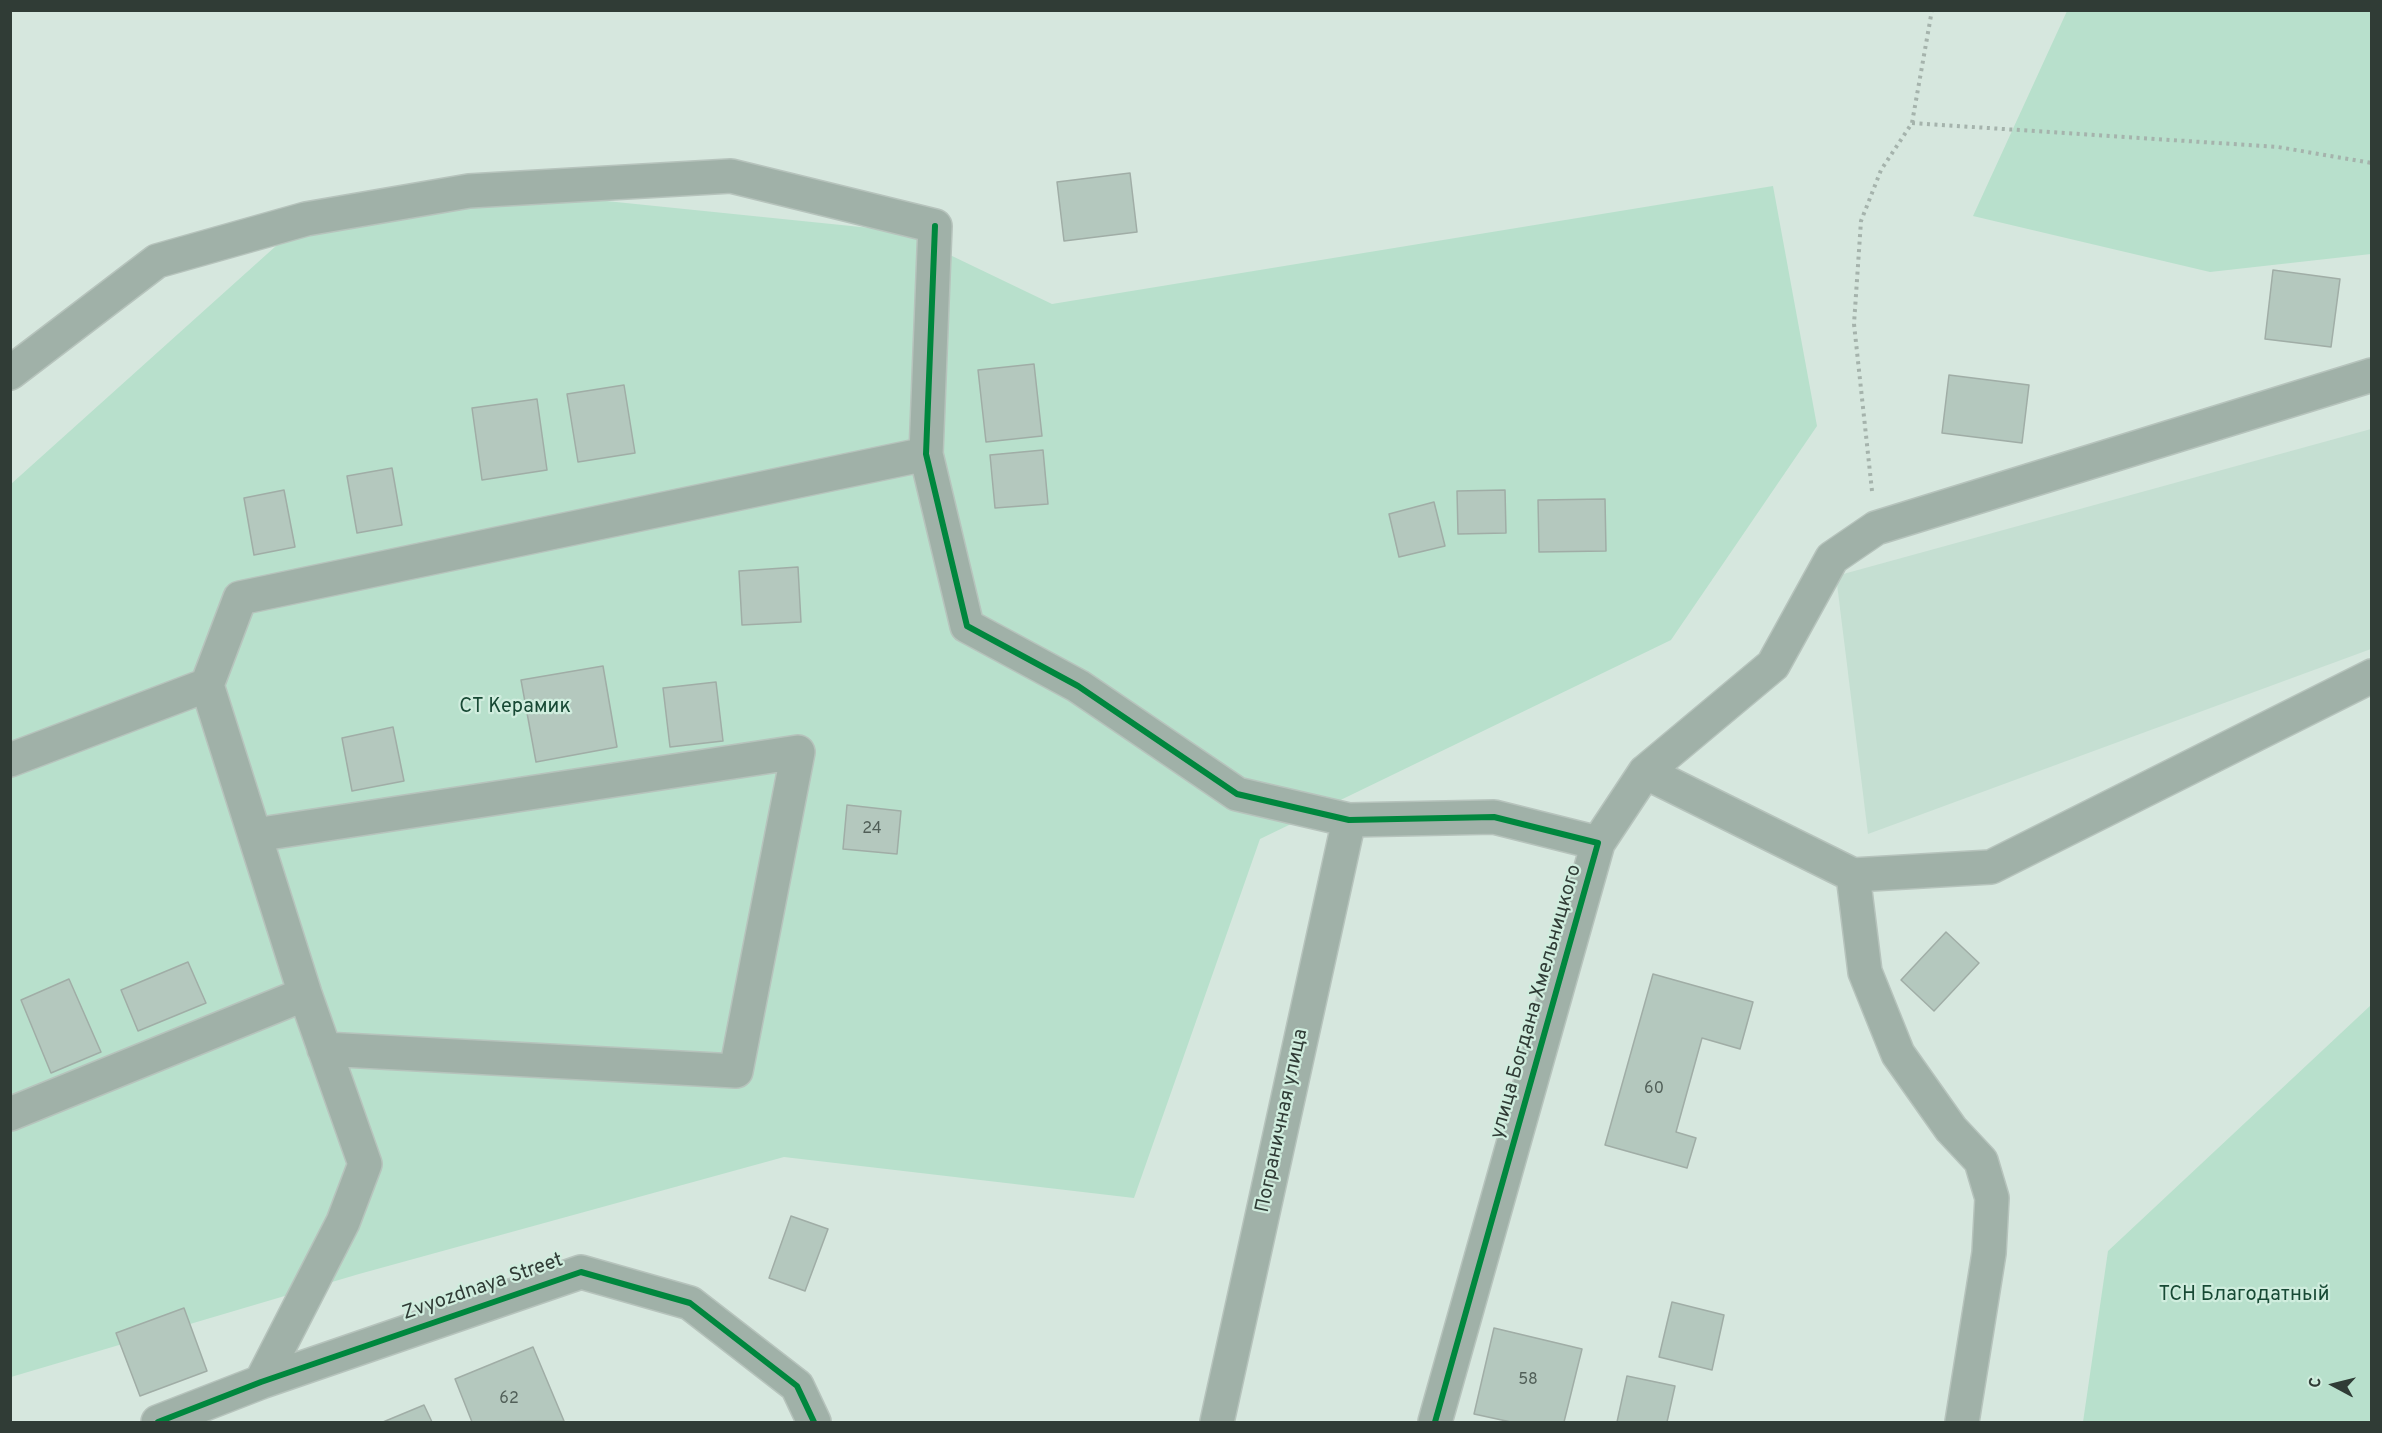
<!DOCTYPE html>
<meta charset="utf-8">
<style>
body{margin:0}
#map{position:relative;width:2382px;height:1433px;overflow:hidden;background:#d6e7de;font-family:Overpass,sans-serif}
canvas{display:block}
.frame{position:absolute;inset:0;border:12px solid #303c36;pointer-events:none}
.north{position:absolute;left:2304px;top:1355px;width:60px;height:60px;-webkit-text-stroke:4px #d0edde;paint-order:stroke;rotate:277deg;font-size:16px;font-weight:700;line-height:24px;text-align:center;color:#303c36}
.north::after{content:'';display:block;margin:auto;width:21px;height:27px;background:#303c36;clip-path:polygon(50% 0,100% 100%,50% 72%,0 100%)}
</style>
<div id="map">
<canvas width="2382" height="1433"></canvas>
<div class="frame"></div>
<div class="north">С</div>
</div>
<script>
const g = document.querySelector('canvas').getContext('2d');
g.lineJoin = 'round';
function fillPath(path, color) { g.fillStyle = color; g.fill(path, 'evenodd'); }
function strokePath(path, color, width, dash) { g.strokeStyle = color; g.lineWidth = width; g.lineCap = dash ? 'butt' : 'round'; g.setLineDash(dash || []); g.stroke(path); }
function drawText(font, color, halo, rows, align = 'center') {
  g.font = font + ' Overpass,sans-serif'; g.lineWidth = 4.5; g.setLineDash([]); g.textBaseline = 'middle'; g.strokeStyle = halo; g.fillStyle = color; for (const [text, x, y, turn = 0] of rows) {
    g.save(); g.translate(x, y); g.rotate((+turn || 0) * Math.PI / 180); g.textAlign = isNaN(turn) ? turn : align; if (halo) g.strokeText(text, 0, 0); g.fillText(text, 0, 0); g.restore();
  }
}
const built = new Path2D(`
 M2371,429V649L1868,834L1836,576Z`);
const green = new Path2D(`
 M2067,11H2371V254L2210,272L1973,216Z
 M1773,186L1817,426L1671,640L1260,839L1134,1198L784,1157L359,1274L11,1377V484L306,219L567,197L900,231L1052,304Z
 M2371,1005V1422H2083L2108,1251Z`);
const building = new Path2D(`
 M1130,173L1137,232L1064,241L1057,182Z
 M2273,270L2340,279L2331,347L2265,339Z
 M1034,364L1042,436L986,442L978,370Z
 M1949,375L2029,385L2022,443L1942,433Z
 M624,385L635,453L578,462L567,394Z
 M537,399L547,470L482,480L472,408Z
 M1043,450L1048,504L995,508L990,455Z
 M392,468L402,525L357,533L347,476Z
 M284,490L295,547L254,555L244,498Z
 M1505,490L1506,533L1458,534L1457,491Z
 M1605,499L1606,551L1539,552L1538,500Z
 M1434,502L1445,546L1399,557L1389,514Z
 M798,567L801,622L742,625L739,571Z
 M603,666L617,747L536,762L521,680Z
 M716,682L723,741L670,747L663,688Z
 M393,727L404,781L352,791L342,738Z
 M847,805L901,811L897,854L843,849Z
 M1946,932L1979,963L1934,1011L1901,980Z
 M188,962L206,1003L138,1031L121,990Z
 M1653,974L1753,1002L1740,1049L1702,1038L1676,1132L1696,1138L1687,1168L1605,1145Z
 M69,979L101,1052L51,1073L21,1000Z
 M791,1216L828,1229L805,1291L769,1278Z
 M1672,1302L1724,1315L1712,1370L1659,1357Z
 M184,1308L207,1371L140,1396L116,1333Z
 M1494,1328L1582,1349L1564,1422H1511L1474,1414Z
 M533,1347L564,1421L472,1422L455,1379Z
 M1627,1376L1675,1386L1667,1422H1617Z
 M424,1405L432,1422H383Z`);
const path = new Path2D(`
 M1912,123L2278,147L2372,163
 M1872,491L1854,324L1861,221L1881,170L1912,123L1932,10`);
const minor = new Path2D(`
 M10,373L157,261L306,219L469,191L731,176L935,226L926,454L967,626L1078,686L1237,794L1349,820L1494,817L1598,843L1435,1422
 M10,760L207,685
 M1645,772L1773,665L1832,558L1876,528L2372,375
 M255,835L798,752L736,1071L324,1049
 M1598,843L1645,772L1853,875L1865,972L1898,1054L1951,1129L1981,1161L1992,1198L1989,1253L1962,1422
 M1853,875L1991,867L2372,676
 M10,1114L305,994
 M261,1382L343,1222L365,1164L305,994L207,685L240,598L926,454
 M158,1422L261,1382L581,1272L690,1303L797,1386L814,1422
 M1217,1422L1349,820`);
const cycleway = new Path2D(`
 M935,226L926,454L967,626L1078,686L1237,794L1349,820L1494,817L1598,843L1435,1422
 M158,1422L261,1382L581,1272L690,1303L797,1386L814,1422`);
const numberNames = [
 ["24",872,830],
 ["60",1654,1090],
 ["58",1528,1381],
 ["62",509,1400]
];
const parkNames = [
 ["СТ Керамик",515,708],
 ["ТСН Благодатный",2244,1296]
];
const streetNames = [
 ["улица Богдана Хмельницкого",1537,1002,-74],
 ["Пограничная улица",1283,1121,-78],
 ["Zvyozdnaya Street",483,1288,-19]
];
fillPath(built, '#c5dfd2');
fillPath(green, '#b8e0cc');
fillPath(building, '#b4c8be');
strokePath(building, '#a0ada6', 1.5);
strokePath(minor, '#b6c3bc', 36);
strokePath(path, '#a5b3ac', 4, [3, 4.5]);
strokePath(minor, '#a0b1a8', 33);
strokePath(cycleway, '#00873e', 6);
drawText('16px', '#515f58', null, numberNames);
drawText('20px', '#174934', '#d0edde', parkNames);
drawText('20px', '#303c36', '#d0edde', streetNames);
</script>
